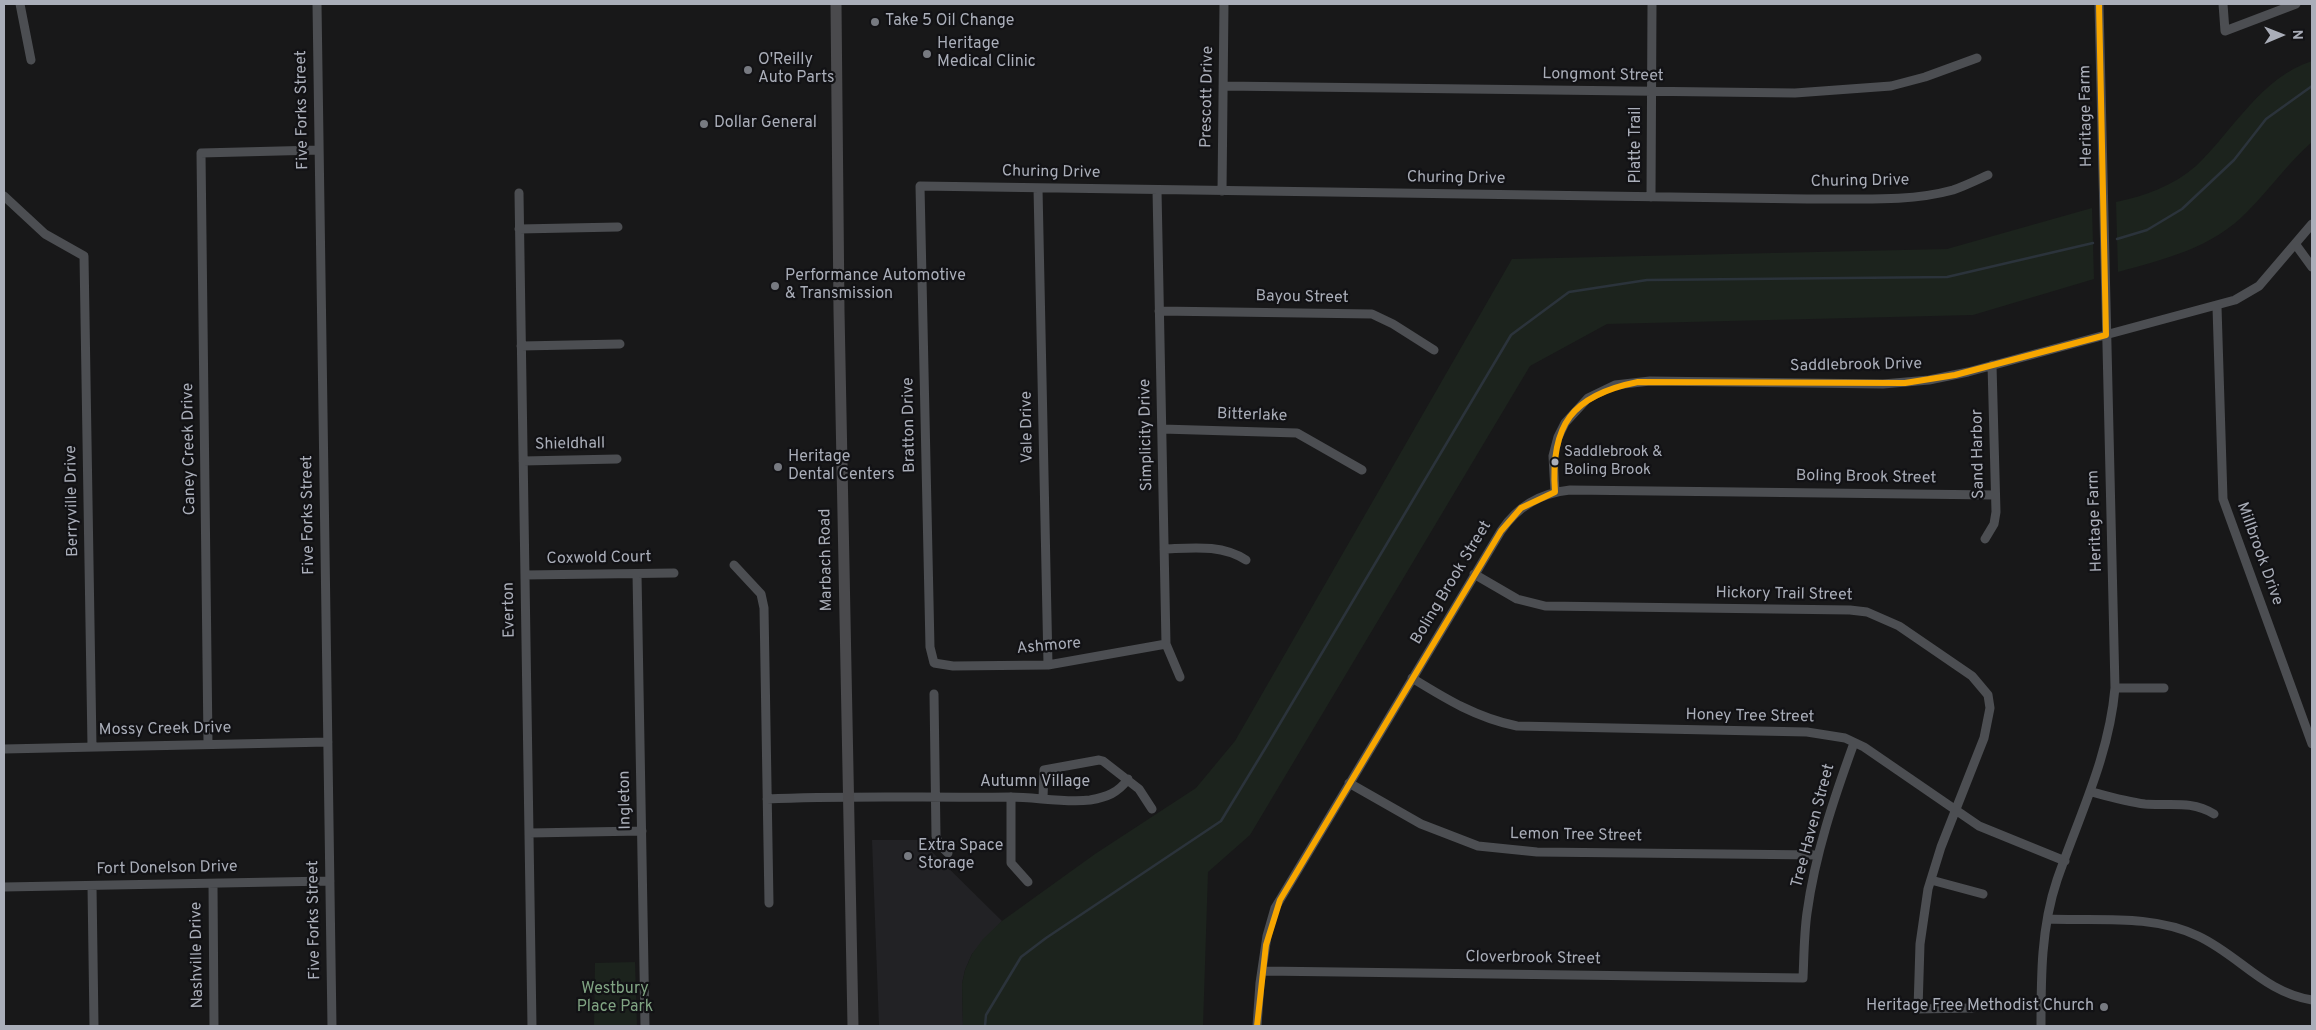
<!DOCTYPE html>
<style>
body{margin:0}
#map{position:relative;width:2316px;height:1030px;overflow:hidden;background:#181819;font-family:Overpass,sans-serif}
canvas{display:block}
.frame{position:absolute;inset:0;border:5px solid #aaaeb9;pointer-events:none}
.north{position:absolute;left:2256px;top:10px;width:50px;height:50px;-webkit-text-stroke:4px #121215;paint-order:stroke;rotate:89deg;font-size:14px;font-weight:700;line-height:20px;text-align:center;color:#aaaeb9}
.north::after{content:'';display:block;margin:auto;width:18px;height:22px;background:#aaaeb9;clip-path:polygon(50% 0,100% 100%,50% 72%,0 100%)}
</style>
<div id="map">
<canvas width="2316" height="1030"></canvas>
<div class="frame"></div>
<div class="north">N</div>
</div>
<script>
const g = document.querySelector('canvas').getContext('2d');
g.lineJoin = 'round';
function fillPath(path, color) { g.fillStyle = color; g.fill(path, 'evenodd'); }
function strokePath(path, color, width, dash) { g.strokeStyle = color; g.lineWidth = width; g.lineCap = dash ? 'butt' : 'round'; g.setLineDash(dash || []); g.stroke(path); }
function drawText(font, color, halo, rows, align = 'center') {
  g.font = font + ' Overpass,sans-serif'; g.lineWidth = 4.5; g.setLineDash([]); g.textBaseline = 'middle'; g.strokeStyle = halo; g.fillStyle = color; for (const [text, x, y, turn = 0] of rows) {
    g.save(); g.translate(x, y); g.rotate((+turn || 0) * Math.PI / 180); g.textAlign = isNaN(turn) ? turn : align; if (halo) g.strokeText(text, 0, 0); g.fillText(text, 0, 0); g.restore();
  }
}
const built = new Path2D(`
 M872,840H920L1002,921L972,954L965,970L962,984L963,1026H879Z`);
const green = new Path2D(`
 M2312,61V142C2288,163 2270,189 2247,212C2212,248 2165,259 2118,272L2116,202C2145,196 2173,186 2196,166C2233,131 2261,77 2312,61Z
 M2092,208L2094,279L1973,315L1607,324L1530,366L1250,835L1208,872L1203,1026H963L962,984L965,970L972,954L983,939L1002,921L1095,854L1196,788L1235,741L1512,259L1947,249Z
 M635,962L637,1026H594L595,963Z`);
const stream = new Path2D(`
 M2117,239L2147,230L2182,209L2234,160L2266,119L2312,86
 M985,1026L986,1015L1021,957L1046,938L1221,821L1266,747L1511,335L1569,292L1647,280L1947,277L2093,243`);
const minor = new Path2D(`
 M20,4L31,60
 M317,4L332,1026
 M2223,4L2225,31L2296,4
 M1223,86L1795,93L1891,86L1925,77L1977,58
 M1038,188L1048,665
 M1157,190L1166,644L1180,677
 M1222,191L1224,4
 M519,193L532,1026
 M4,196L45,234L84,256L92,746
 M1651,197L1652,4
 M519,229L618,227
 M2296,245L2312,267
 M2217,307L2223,499L2312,744
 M1159,311L1372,314L1393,324L1434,350
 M521,346L620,344
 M1162,429L1297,433L1362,470
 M523,461L617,459
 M1555,492L1553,456L1558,437L1565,423L1588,398L1615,385L1650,381L1883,384L1929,380L1968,372L2235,300L2259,286L2312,224
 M1985,539L1994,524L1996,512L1992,365
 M1164,549C1192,548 1221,544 1246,560
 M734,565L761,594L764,608L769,903
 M637,574L645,1026
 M1474,574L1517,599L1545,606L1850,610L1867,612L1899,626L1972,676L1988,695L1990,708L1984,738L1941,847L1928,889L1920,944L1918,1009L1973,1008
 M525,575L674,573
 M1166,644L1048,665L953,666L934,663L930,647L920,186L1807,199C1854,198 1906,203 1953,190C1965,186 1977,180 1988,175
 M1412,678C1446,699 1477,718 1517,726L1807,732L1845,738L1864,747L1979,826L2065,861
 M2115,688H2164
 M934,694L936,836L939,844L948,853
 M208,744L201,153L319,150
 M4,749L328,742
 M1349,783L1421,824L1478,846L1537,852L1818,855
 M2092,792C2110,797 2127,802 2145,804C2170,806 2191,800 2214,814
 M1011,797V863L1028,882
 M1043,798L1044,770L1099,760L1103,761L1139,789L1152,809
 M767,799C848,795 929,798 1010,797C1036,797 1064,803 1090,800C1107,797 1118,793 1128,779
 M529,833L642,831
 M1931,880L1983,894
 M213,884L214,1026
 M92,886L94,1026
 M4,887L330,881
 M2048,919C2096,921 2153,914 2198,936C2239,955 2265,993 2312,1000
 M1263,971L1803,978C1804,957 1804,934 1807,913C1815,854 1834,798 1854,743
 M1257,1026L1260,983L1267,936L1275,908L1501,531C1517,507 1541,493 1570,490L1995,495
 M2041,1026C2041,977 2041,927 2057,880C2079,816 2109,757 2115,688L2099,4`);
const major = new Path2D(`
 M836,4L839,311L853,1026`);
const bus1 = new Path2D(`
 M1257,1026L1266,945L1280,900L1501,531L1521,508L1555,492C1550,425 1572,395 1638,382L1905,383L1955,375L2106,335L2099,4`);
const markers = [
 [875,22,5,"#777a81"],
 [927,54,5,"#777a81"],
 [748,70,5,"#777a81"],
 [704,124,5,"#777a81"],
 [775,286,5,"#777a81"],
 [1555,462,4.5,"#aaaeb9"],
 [778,467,5,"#777a81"],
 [908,856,5,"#777a81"],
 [2104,1007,5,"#777a81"]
];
const busNames = [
 ["Saddlebrook &",1564,453],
 ["Boling Brook",1564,471]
];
const poiNames = [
 ["Take 5 Oil Change",885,22],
 ["Heritage",937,45],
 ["Medical Clinic",937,63],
 ["O'Reilly",758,61],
 ["Auto Parts",758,79],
 ["Dollar General",714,124],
 ["Performance Automotive",785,277],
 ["& Transmission",785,295],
 ["Heritage",788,458],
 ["Dental Centers",788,476],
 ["Extra Space",918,847],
 ["Storage",918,865],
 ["Heritage Free Methodist Church",2094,1007,"right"]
];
const streetNames = [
 ["Longmont Street",1603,76,1],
 ["Prescott Drive",1208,97,-89],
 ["Five Forks Street",303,110,-91],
 ["Heritage Farm",2087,116,-91],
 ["Platte Trail",1637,145,-90],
 ["Churing Drive",1051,173,1],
 ["Churing Drive",1456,179,1],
 ["Churing Drive",1860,182,-1],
 ["Bayou Street",1302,298,1],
 ["Saddlebrook Drive",1856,366,-1],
 ["Bitterlake",1252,416,2],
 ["Bratton Drive",910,425,-91],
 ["Vale Drive",1028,427,-91],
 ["Simplicity Drive",1147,435,-91],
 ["Shieldhall",570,445,-1],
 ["Caney Creek Drive",190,449,-91],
 ["Sand Harbor",1979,454,-91],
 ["Boling Brook Street",1866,478,1],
 ["Berryville Drive",73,501,-91],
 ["Five Forks Street",309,515,-91],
 ["Heritage Farm",2096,521,-92],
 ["Millbrook Drive",2259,554,70],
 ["Coxwold Court",599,559,-1],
 ["Marbach Road",827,560,-91],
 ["Boling Brook Street",1452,583,-59],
 ["Hickory Trail Street",1784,595,1],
 ["Everton",510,610,-91],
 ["Ashmore",1049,647,-5],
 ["Honey Tree Street",1750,717,1],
 ["Mossy Creek Drive",165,730,-1],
 ["Autumn Village",1035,783],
 ["Ingleton",626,800,-91],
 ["Tree Haven Street",1814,826,-75],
 ["Lemon Tree Street",1576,836,1],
 ["Fort Donelson Drive",167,869,-1],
 ["Five Forks Street",315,920,-91],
 ["Nashville Drive",198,955,-91],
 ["Cloverbrook Street",1533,959,1]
];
const parkNames = [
 ["Westbury",615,990],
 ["Place Park",615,1008]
];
fillPath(built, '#222225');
fillPath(green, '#1c231d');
strokePath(stream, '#2b333b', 2.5);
strokePath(minor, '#4c4e52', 9);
strokePath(major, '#4a4a4d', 11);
strokePath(bus1, '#f7a600', 6);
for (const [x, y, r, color] of markers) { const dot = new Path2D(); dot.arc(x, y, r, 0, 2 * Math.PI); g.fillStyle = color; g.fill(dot); strokePath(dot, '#121215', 2); }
drawText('15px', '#aaaeb9', '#121215', busNames, 'left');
drawText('16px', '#aaaeb9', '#121215', poiNames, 'left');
drawText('16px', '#aaaeb9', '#121215', streetNames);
drawText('16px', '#80a483', '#121215', parkNames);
</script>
